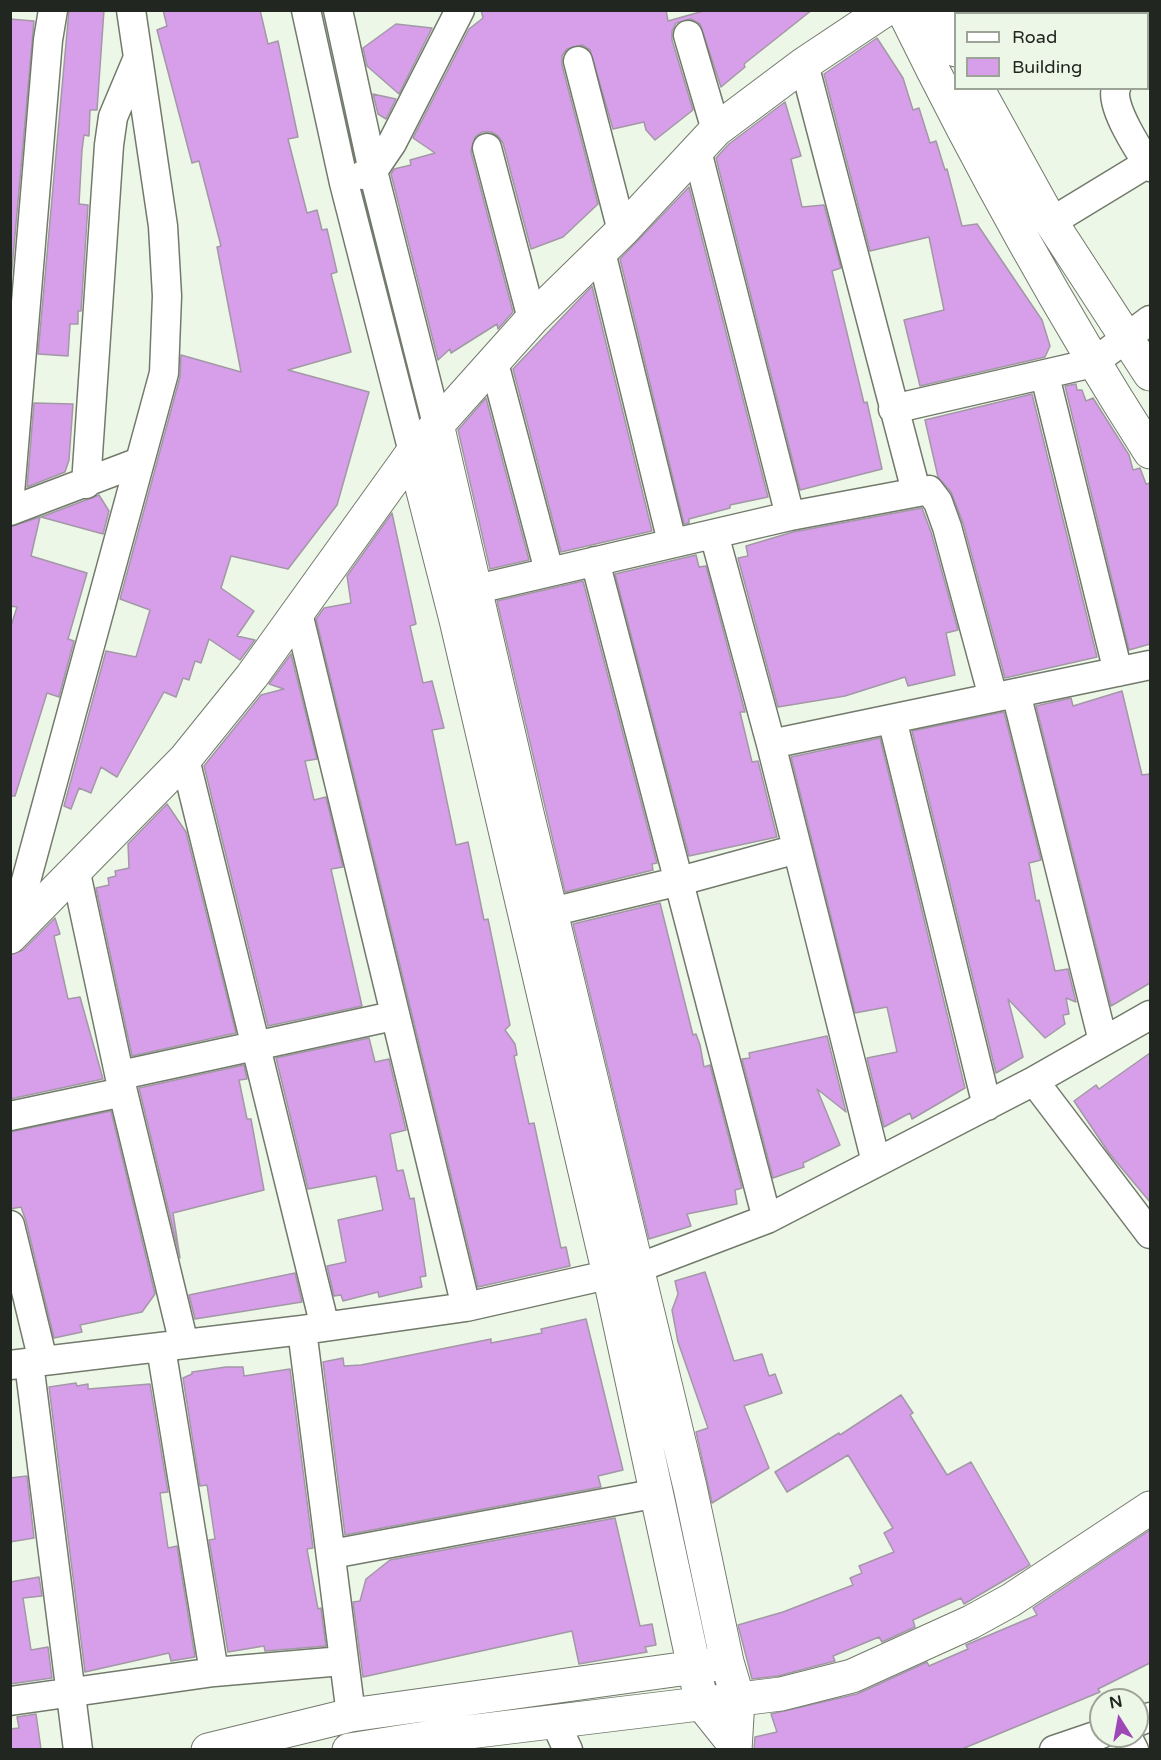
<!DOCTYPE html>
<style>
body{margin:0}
#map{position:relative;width:1161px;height:1760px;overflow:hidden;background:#edf7e7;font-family:"Varela Round",sans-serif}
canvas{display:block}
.frame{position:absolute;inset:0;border:12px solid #222620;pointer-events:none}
.legend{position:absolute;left:954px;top:12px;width:195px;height:78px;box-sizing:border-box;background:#edf7e7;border:2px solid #9ca397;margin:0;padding:8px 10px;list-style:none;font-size:18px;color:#222620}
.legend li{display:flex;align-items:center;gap:12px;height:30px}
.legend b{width:30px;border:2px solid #9ca397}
.north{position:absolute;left:1089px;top:1688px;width:60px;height:60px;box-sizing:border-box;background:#edf7e7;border:2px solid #9ca397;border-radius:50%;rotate:349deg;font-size:16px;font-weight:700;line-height:24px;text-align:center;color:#222620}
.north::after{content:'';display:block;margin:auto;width:21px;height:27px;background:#9d48b6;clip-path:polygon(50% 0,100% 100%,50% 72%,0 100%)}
</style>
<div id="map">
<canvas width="1161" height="1760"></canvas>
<div class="frame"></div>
<ul class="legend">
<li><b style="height:8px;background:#fff"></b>Road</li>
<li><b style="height:16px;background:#d79fe9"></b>Building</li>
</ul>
<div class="north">N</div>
</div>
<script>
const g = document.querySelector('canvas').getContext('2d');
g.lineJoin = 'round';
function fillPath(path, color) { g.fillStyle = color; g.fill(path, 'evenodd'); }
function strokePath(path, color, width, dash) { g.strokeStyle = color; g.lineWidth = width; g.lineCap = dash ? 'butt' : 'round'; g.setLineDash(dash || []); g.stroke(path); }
const building = new Path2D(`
 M69,10H104L97,110H90L89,136L84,135L82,150L79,204L88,205L81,311H78V324H70L68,356L38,354Z
 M163,10H260L268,44L278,41L298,137L288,139L307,213L317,210L322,230L327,229L337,272L331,274L351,352L288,370L369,392L337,505L288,569L231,556L221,588L254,611L237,636L255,640L240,660L209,639L201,663L195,661L189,680L183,678L176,697L164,692L117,777L101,767L91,793L79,788L71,809L64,806L106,651L136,657L150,610L120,599L180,377L181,355L241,372L217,247L221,246L199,161L192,163L157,30L167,26Z
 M481,10H666L668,21L707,10H812L744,64L745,67L721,87L700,24L691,19L676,23L672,31V40L693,110L655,140L646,130L644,122L613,129L590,50L582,45L567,49L562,56V65L598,204L563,237L531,249L503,143L498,136L491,132H482L475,137L471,152L513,312L498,329L497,324L451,353L450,349L438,360L391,174L394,169L411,165L410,160L435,153L413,138L469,29L483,18Z
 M10,19L34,21L11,280H10Z
 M396,24L432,28L399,94L367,66L363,48Z
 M877,38L903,78L913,110L919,108L930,143L936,141L945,170L947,169L962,226L977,224L1042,320L1050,346L1045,357L920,386L904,320L944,310L929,237L870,251L824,74Z
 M373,94L396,99L386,119L378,114Z
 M785,102L801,156L791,159L802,207L824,205L841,268L832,271L864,403L867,402L882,469L800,490L716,158L729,144Z
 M689,187L768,497L730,505V508L689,519V523L684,524L620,259Z
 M592,286L652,531L561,552L513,369Z
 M1076,384L1077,390H1082L1086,401L1093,398L1129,455L1133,470L1140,468L1146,484L1150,483V644L1129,650L1065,386Z
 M1032,394L1097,657L1005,678L963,523L951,492L938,477L925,420Z
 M486,398L529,560L490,569L458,430Z
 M34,403L73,404L69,460L65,472L27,487Z
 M99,495L109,511L103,534L41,517Z
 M922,508L931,532L958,630L946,633L955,675L908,686L905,677L845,696L778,707L738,558L748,556L746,546L793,532Z
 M392,513L416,624L410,626L423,683L432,681L444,728L432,730L454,835L456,845L468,842L484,920L488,919L510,1025L505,1030L515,1044L517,1055L514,1056L529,1124L534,1123L561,1248L566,1247L570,1266L478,1287L316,619L324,608L351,603L347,576Z
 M40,517L31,556L87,573L68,639L74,641L59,697L47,693L15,796H10V629L17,607L10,606V527Z
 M696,555L699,567L706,566L745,712H740L752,762L758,761L777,837L689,856L615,574Z
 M583,581L657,863L652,864L653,870L565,892L497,601Z
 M291,654L317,759L305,761L314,800L326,797L343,867L331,869L362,1006L268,1026L204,766L261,695L284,689L269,684Z
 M1122,691L1142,775L1150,774V983L1111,1006L1036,706L1071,698L1073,706Z
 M1004,712L1041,860L1029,863L1036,901L1039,900L1055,971L1068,969L1076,1002L1066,998L1069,1014L1063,1015L1065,1024L1045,1038L1008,999L1023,1057L996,1073L912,731Z
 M880,738L965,1088L912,1119L910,1113L884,1127L867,1058L897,1052L887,1007L855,1013L791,757Z
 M167,804L186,832L236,1033L132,1056L96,888L109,885L108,878L116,876L115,871L129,868L128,844Z
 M660,903L693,1035L696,1034L700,1045L704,1067L710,1065L742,1188L735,1190L737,1204L687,1214L691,1226L649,1239L573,924Z
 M55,918L60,934L54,936L68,999L80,997L103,1079L10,1099V955L23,950Z
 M827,1036L846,1112L817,1089L840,1145L803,1163L804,1167L773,1178L742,1059L750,1058L749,1053Z
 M369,1038L375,1062L389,1059L406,1130L390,1134L397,1171L403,1170L410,1199L414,1198L426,1276L420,1277L422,1287L379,1297L378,1292L343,1301L341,1295L334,1296L327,1266L346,1262L338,1220L383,1210L376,1176L308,1189L276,1058Z
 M1150,1053V1202L1109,1153L1074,1101L1096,1085L1099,1089Z
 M244,1065L247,1079L239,1080L247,1119H251L264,1190L173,1213L180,1258L139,1088Z
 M111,1111L155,1294L142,1312L80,1325L82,1332L54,1338L26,1221L21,1207L10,1209V1132Z
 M705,1272L734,1361L762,1354L769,1376L775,1374L782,1393L744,1406L769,1468L712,1503L696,1432L708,1428L678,1342L672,1310L678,1294L675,1281Z
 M295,1273L302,1302L195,1319L189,1295Z
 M586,1319L623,1470L598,1476L601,1487L345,1535L323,1362L343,1358L344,1366L361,1365L491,1339V1343L542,1333L541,1329Z
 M226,1367H243L244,1376L290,1369L313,1548L307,1549L318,1609L321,1608L326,1646L265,1651L264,1646L228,1652L209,1540L215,1539L207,1485L200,1486L183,1378L192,1374V1372Z
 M76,1383L77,1386L88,1384V1389L150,1384L168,1492L160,1493L168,1548L177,1546L195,1657L171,1661L169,1653L85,1672L49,1387Z
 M901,1395L913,1413L910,1415L947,1475L971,1462L1030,1565L964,1604L961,1598L913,1620L915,1627L882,1642L879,1637L833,1656L835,1661L778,1676L752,1679L738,1625L783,1612L853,1585L850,1578L862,1573L859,1566L894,1552L884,1533L893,1528L848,1455L787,1492L775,1472L839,1433L840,1435Z
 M27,1476L34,1538L10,1542V1478Z
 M615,1518L640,1626L652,1624L656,1645L645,1647L647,1652L579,1664L572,1631L363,1677L353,1602L360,1601L366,1579L390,1560Z
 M1150,1530V1663L1098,1689L1100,1692L962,1749H754L755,1737L777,1732L771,1714L857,1694L927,1662L929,1666L968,1649L966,1645L1037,1615L1033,1608Z
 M39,1577L42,1596L23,1598L31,1650L48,1647L52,1678L10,1684V1582Z
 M36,1714L41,1749H10V1729L19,1728L17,1717Z`);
const street = new Path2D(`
 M306,10L344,183L413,452
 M338,10L373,171L437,424
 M1012,14L1017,10
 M688,35L716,130
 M578,61L622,231
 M804,64L916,491
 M1148,67L1150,65
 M1116,88C1109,105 1140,152 1150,167
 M487,148L532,319
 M697,151L790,516
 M363,175L373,171L392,143L460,10
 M1051,222L1148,163
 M601,252L672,542
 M494,363L549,571
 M1045,376L1118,672
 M893,409L1093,363L1150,320
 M86,484L109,145L113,117L137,60
 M10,493L48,40L53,10
 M10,511L139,462
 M714,534L771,744L876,1162
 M595,561L767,1219
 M477,589L790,516L929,490L938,502L947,527L993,697
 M298,613C356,844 408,1076 466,1307
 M1016,693L1103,1041
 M892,719L987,1106
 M771,744L1150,665
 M185,759L325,1327
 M76,873L123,1092L184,1344
 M551,912L680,881L797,849
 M11,936L164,373L167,296L163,226L131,10
 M121,1075L393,1016
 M1034,1081L1150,1234
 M10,1116L123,1092
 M10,1225L43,1361
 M302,1330L351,1715
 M161,1348L214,1672
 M29,1363L78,1750
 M10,1365L302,1330L466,1307L638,1268L767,1219L1034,1081L1150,1015
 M332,1554L658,1493
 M10,1701L214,1672L342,1661
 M555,1722L568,1750
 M1137,1722L1150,1717
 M1127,1736L1134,1750
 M1054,1750L1101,1734`);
const secondary = new Path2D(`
 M903,10C978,163 1059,310 1150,452
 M934,10L956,50
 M977,88L1051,222L1150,374
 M437,424L527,813L690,1487L727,1662L738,1699L735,1750
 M413,452L456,620L609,1274L702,1704L734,1744
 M10,937L185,759L252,676L413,452L532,319L622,231L716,130L804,64L885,10
 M208,1750L351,1715L717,1664
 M349,1750L444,1735L781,1694L852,1676L971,1622L1011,1600L1150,1508`);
fillPath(building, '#d79fe9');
strokePath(building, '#a298a6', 1.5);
strokePath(street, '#727a6c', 31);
strokePath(secondary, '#727a6c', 35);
strokePath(street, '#fff', 28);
strokePath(secondary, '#fff', 33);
</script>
